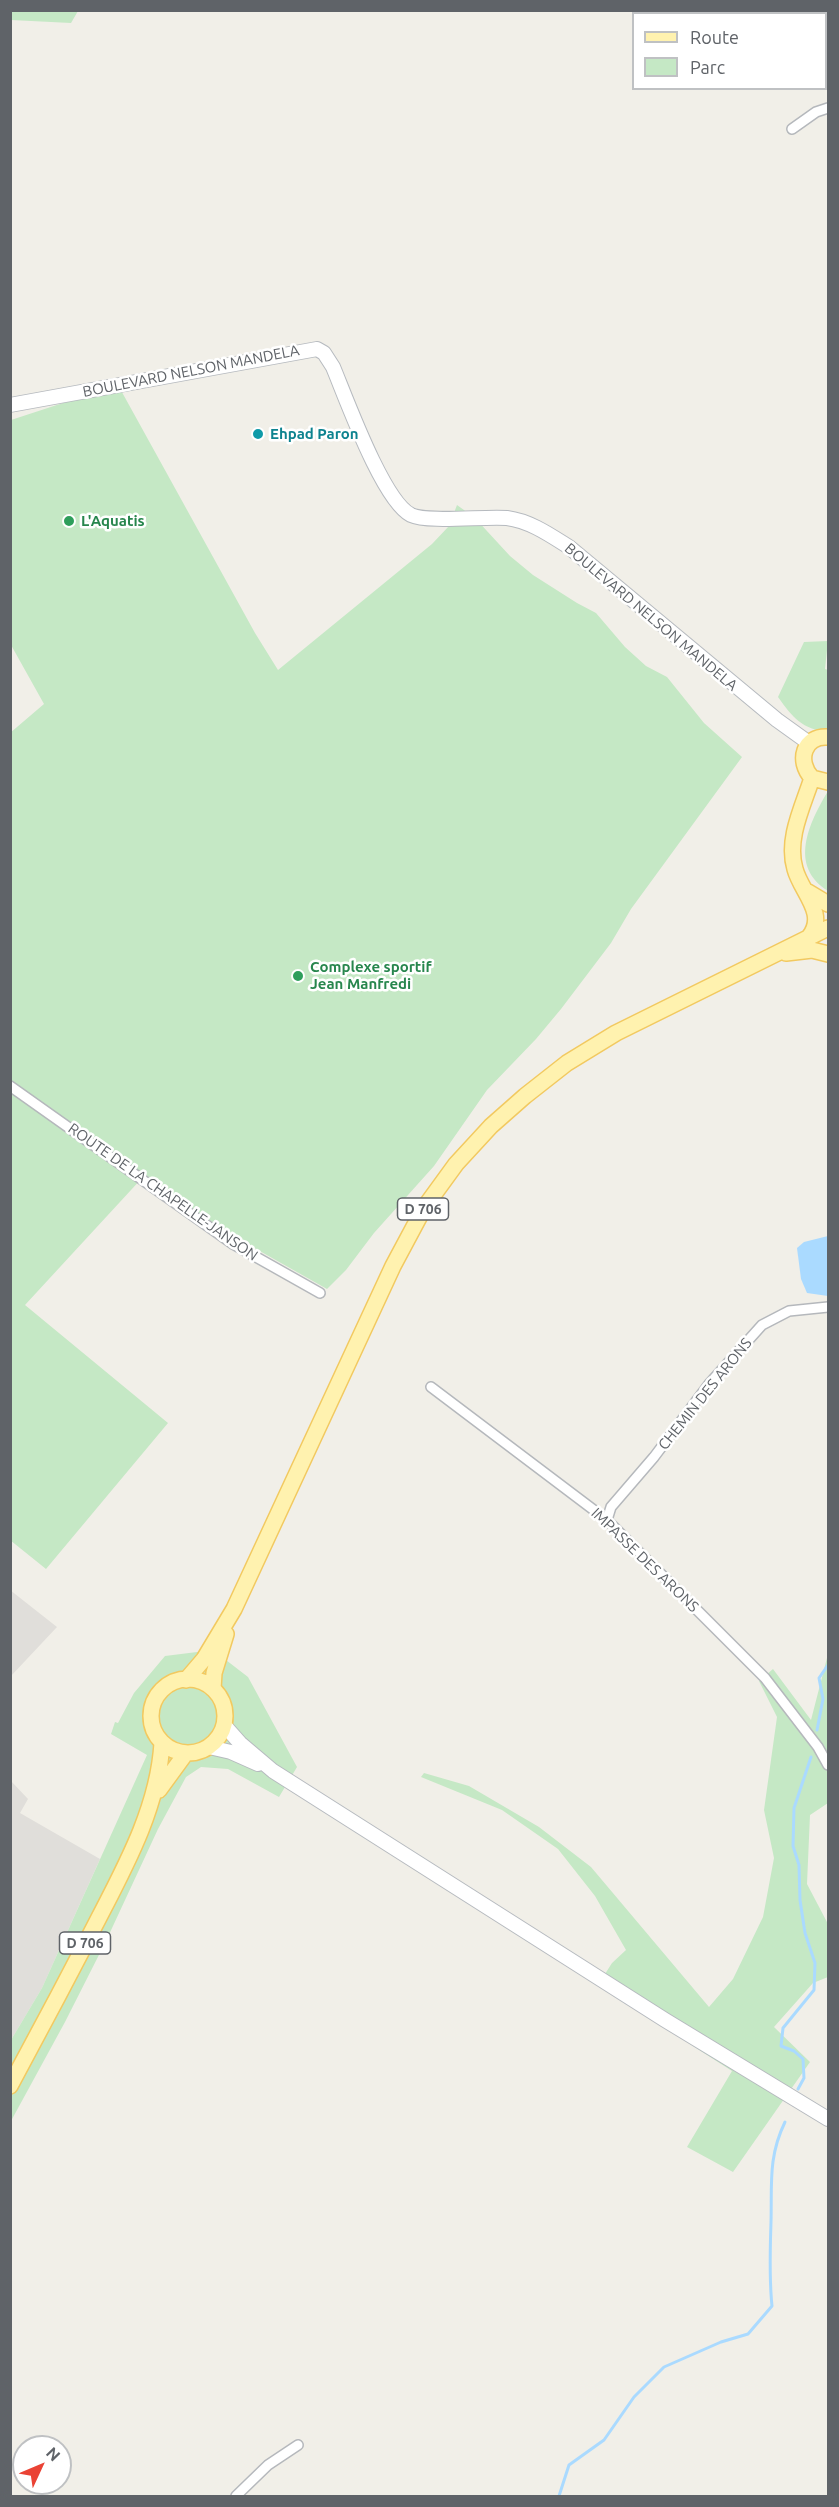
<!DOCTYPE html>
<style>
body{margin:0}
#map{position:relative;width:839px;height:2507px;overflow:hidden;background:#f1efe8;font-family:Ubuntu,sans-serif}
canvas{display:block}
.frame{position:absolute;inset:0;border:12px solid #5f6368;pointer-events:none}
.legend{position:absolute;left:632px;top:12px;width:195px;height:78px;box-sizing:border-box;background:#fff;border:2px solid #bfc1c3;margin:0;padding:8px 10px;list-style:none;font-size:18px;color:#5f6368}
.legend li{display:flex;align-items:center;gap:12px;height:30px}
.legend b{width:30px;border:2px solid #bfc1c3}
.north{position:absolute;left:12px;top:2435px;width:60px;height:60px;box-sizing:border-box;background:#fff;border:2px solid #bfc1c3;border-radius:50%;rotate:46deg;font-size:16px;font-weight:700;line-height:24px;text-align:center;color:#5f6368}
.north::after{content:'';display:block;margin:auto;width:21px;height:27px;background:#ea4335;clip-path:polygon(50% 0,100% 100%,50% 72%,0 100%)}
</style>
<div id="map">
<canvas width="839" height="2507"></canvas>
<div class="frame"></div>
<ul class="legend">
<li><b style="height:8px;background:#fff2af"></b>Route</li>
<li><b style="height:16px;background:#c5e8c5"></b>Parc</li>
</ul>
<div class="north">N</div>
</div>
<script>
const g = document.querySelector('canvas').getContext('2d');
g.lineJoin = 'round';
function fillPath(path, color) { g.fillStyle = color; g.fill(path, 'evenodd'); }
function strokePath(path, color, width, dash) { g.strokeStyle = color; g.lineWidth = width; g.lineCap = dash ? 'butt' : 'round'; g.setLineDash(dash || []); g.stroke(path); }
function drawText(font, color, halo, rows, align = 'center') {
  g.font = font + ' Ubuntu,sans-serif'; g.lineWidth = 5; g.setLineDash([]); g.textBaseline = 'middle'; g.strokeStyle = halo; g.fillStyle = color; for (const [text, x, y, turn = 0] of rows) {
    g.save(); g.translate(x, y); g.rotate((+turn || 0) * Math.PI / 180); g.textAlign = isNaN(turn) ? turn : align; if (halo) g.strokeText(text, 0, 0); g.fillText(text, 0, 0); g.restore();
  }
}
const industrial = new Path2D(`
 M10,1590L57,1627L11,1676H10Z
 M11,1781L28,1799L20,1813L100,1859L42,1988L11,2040Z`);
const green = new Path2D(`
 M10,11L11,10L78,11L71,23L11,20Z
 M118,385L255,633L278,670L432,544L449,526L457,505L475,518L510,556L533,575L577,603L596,613L625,647L646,666L667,677L704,723L742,757L631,909L611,943L561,1009L536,1039L487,1090L434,1166L374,1233L346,1270L327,1289L219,1228L143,1177L25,1305L168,1423L46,1569L10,1540V733L44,704L11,645V420Z
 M828,641L825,669L828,670V732C802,729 793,718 778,697L804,642Z
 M828,791V891C788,866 809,823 828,791Z
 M213,1650L248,1677L297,1767L279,1797L228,1769L201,1767L186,1777L158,1829L106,1941L65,2022L11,2121V2040L42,1988L147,1755L111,1734L115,1722L118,1723L134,1693L165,1656Z
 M828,1654V1803L810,1815L807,1884L828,1924V1977L813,1983L774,2027L810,2062L733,2172L687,2147L732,2071L598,1985L612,1963L626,1950L595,1896L558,1849L502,1810L421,1777L424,1773L469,1786L539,1827L591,1867L709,2007L733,1979L763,1917L774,1858L764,1810L777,1717L759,1681L773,1669L811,1720Z`);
const water = new Path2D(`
 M828,1236V1296L807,1293L801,1279L797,1248L804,1242Z`);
const stream = new Path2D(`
 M817,1730L823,1699L819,1678L828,1665
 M798,2089L804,2078L803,2059L794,2051L781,2046L783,2028L814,1990L815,1963L805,1933L800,1900L799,1865L793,1846L794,1808L811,1757
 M559,2496L569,2465L604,2440L634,2397L664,2367L721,2342L748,2334L772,2306C769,2278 770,2251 771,2222C772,2184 768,2157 785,2122`);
const street = new Path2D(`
 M792,129L816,112L828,108
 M10,1086L233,1244L320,1293
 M431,1387L607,1520L765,1678L818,1747L828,1765
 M607,1520L611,1507L654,1457L709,1384L762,1325L789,1311L828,1307
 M236,2496L268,2465L298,2445`);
const secondary = new Path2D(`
 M10,405L317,349L324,353L333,367C346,398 383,501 411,515C428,523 485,516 507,518C530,521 550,535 569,547L777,720L809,743
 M224,1725L240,1743L273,1771L665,2020L828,2119
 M209,1747L231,1752L258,1764`);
const primary = new Path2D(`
 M828,737C804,735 796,761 812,778L828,782
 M808,892L828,904
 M809,937C828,914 801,892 795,869C786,839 803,806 812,778
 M786,953L812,950L828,954
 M151 1716a37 37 0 1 1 74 0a37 37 0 1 1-74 0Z
 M186,1680L204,1659L234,1609L393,1266L424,1208L456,1164L491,1126L525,1096L567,1063L616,1033L828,928
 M213,1689L214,1673L226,1634
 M159,1790L186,1753
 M10,2086C37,2036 63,1987 89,1937C120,1876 158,1812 162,1743`);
const markers = [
 [258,434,6,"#0f9aa8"],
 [69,521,6,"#2e9e5b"],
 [298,976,6,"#2e9e5b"]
];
const shields = [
 [423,1209,51],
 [85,1943,51]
];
const shieldNames = [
 ["D 706",423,1209],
 ["D 706",85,1943]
];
const streetNames = [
 ["BOULEVARD NELSON MANDELA",191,371,-11],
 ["BOULEVARD NELSON MANDELA",651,617,40],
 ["ROUTE DE LA CHAPELLE-JANSON",163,1192,35],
 ["CHEMIN DES ARONS",705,1394,-51],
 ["IMPASSE DES ARONS",645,1560,44]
];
const cultureNames = [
 ["Ehpad Paron",270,434]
];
const leisureNames = [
 ["L'Aquatis",81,521],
 ["Complexe sportif",310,967],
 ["Jean Manfredi",310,984]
];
fillPath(industrial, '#e0deda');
fillPath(green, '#c5e8c5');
fillPath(water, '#aadaff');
strokePath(stream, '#aadaff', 3);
strokePath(street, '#b5b8bc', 12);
strokePath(secondary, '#b6babf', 16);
strokePath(primary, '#f2c960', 18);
strokePath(street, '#fff', 9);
strokePath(secondary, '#fff', 14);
strokePath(primary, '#fff2af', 15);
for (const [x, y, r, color] of markers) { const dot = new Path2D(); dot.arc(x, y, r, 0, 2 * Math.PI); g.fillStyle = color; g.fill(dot); strokePath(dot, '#fff', 2); }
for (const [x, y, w] of shields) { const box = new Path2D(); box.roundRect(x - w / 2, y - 11, w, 22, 4.5); g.fillStyle = '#fff'; g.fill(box); strokePath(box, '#5f6368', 1.5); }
drawText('bold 14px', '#5f6368', null, shieldNames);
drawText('15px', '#5f6368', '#fff', streetNames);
drawText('bold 15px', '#0d838f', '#fff', cultureNames, 'left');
drawText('bold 15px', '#27864d', '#fff', leisureNames, 'left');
</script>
